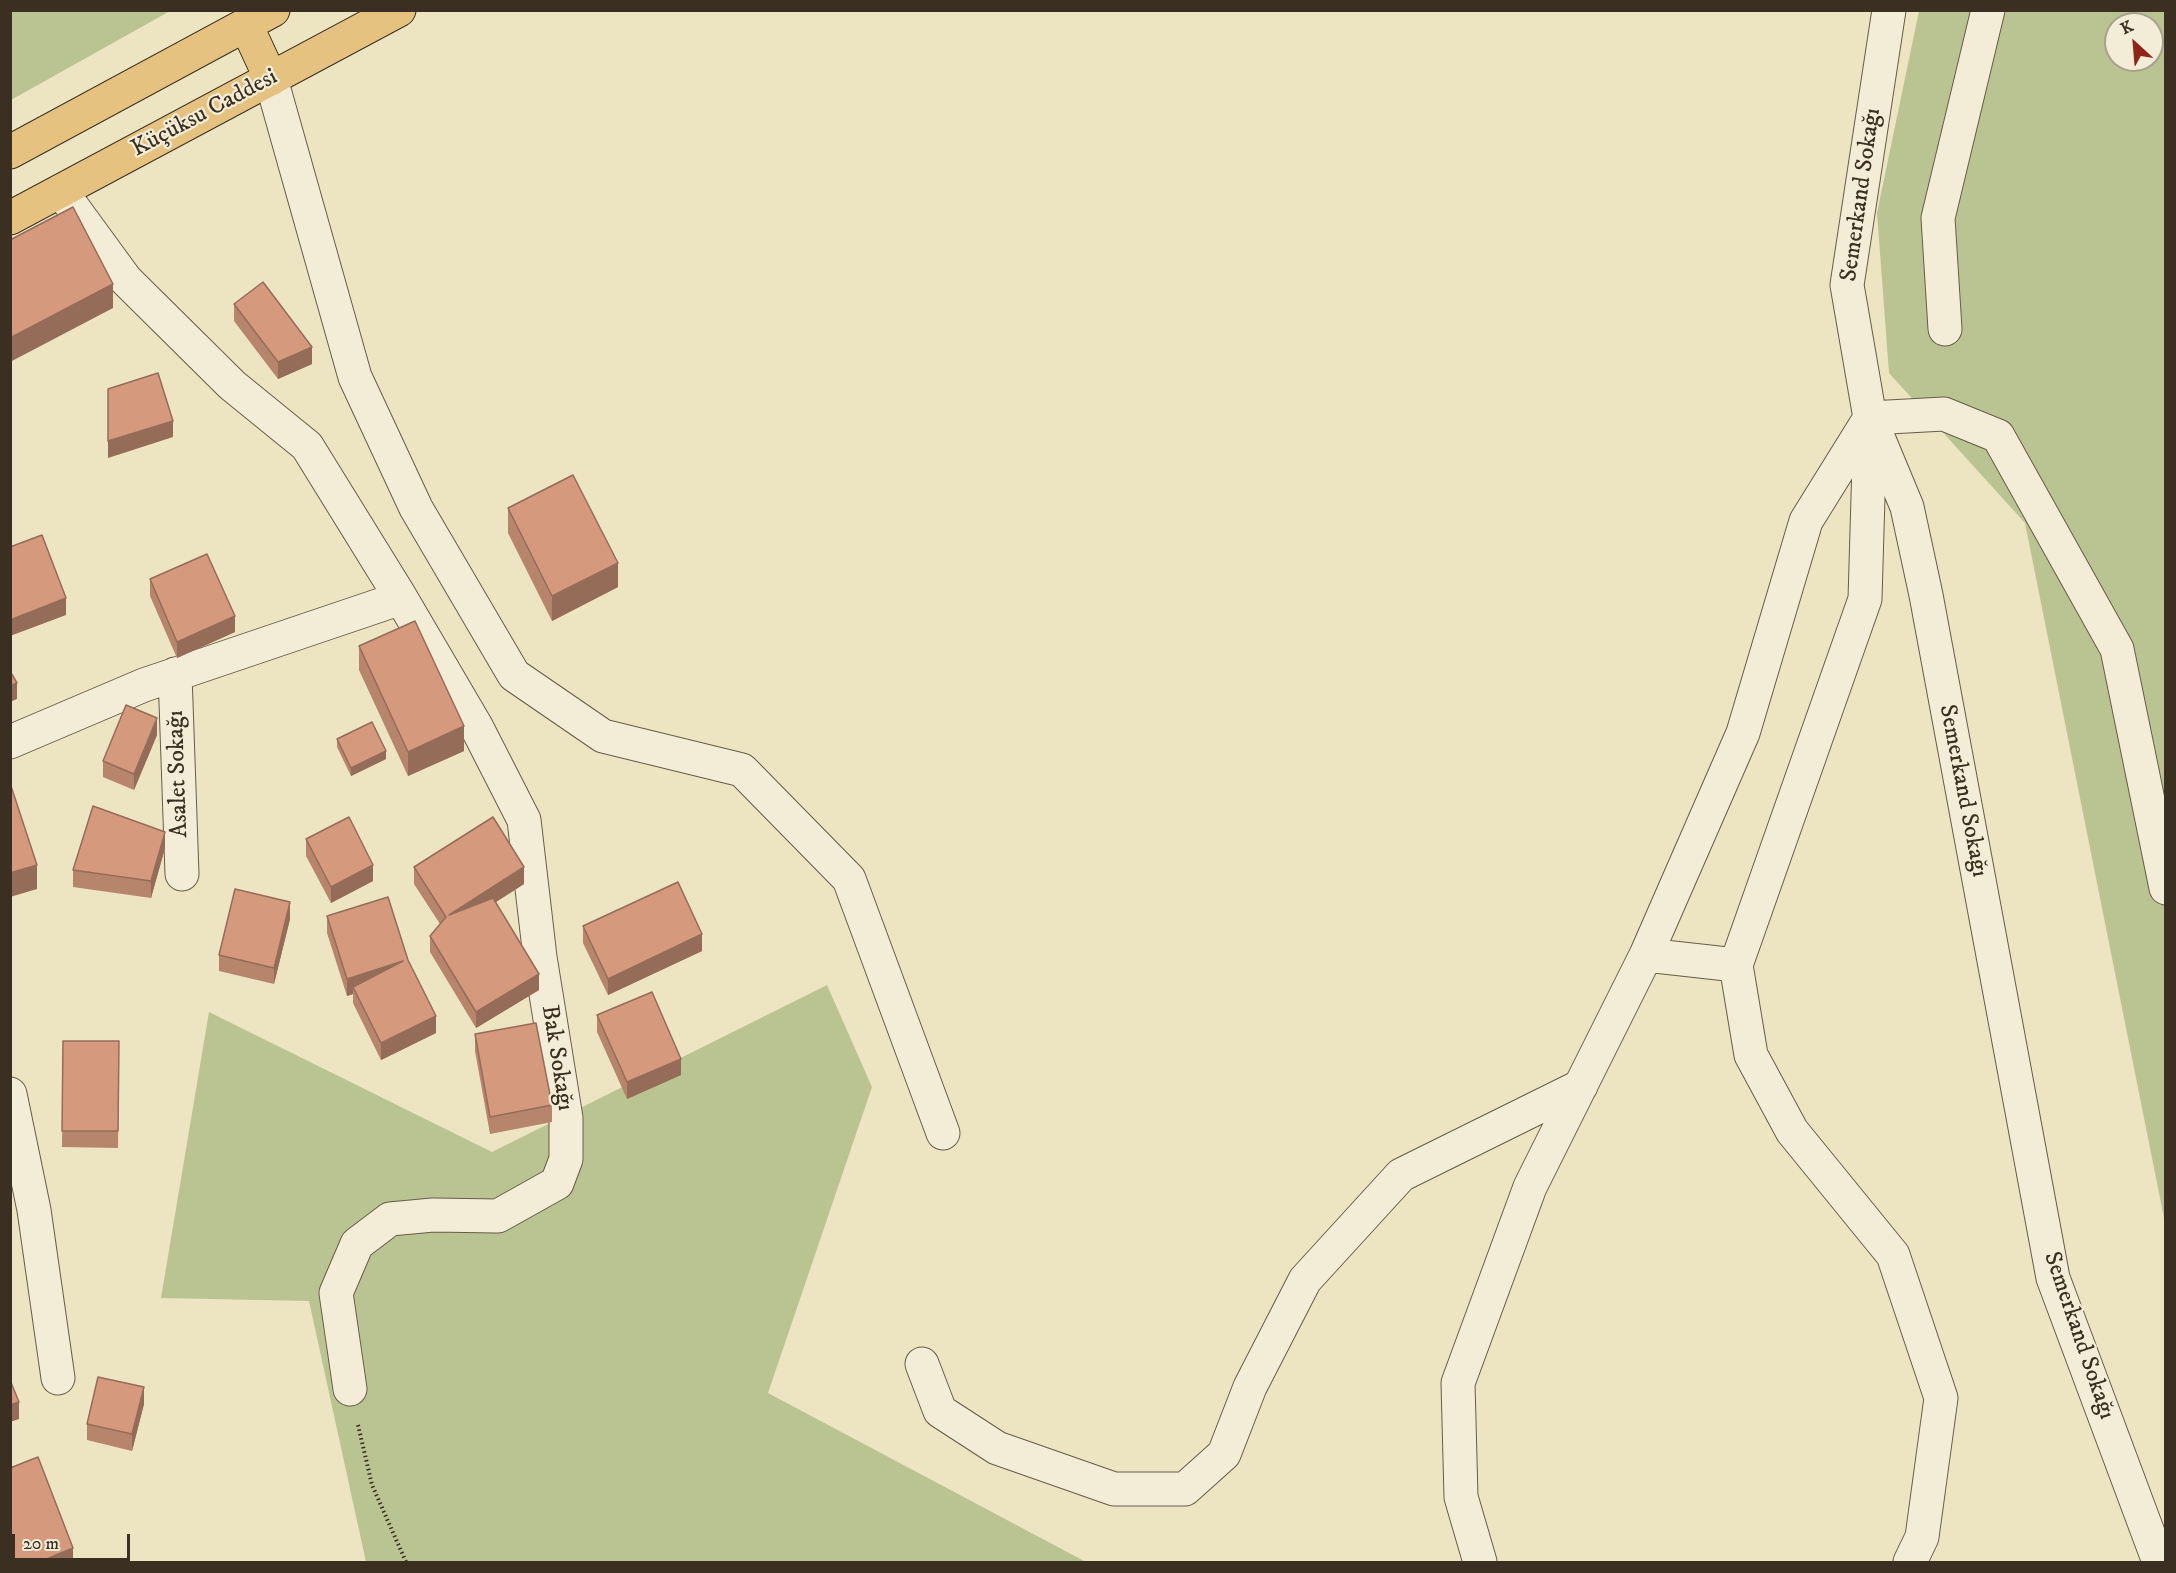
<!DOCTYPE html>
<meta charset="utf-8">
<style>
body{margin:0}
#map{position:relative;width:2176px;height:1573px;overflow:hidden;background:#ede4c2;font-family:"IM FELL DW Pica",serif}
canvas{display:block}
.frame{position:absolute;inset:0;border:12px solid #3a2f21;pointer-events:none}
.north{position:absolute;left:2104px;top:12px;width:60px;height:60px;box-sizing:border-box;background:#f3edd7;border:2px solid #a9a18e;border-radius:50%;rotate:334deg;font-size:16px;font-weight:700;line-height:24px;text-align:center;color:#3a2f21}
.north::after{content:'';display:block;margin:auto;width:21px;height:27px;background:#8f2418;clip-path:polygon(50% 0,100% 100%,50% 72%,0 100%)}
.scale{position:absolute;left:12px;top:1534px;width:118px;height:27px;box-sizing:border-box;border:3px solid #3a2f21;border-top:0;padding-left:8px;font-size:18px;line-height:21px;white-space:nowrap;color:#3a2f21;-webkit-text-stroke:4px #f3edd7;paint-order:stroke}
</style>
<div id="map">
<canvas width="2176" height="1573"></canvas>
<div class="frame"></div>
<div class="north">K</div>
<div class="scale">20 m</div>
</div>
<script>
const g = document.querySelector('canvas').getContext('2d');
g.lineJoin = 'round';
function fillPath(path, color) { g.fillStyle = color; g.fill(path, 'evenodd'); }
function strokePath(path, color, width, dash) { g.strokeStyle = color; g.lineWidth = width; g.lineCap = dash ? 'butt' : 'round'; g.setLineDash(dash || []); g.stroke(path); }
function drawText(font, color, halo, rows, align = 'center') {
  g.font = font + ' "IM FELL DW Pica",serif'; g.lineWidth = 4.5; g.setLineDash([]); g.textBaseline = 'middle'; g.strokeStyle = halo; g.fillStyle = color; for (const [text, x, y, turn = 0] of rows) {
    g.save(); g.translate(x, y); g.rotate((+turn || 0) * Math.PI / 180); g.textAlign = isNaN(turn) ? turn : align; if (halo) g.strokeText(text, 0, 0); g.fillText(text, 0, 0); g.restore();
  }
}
const green = new Path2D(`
 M11,10H170V11L11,100Z
 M1919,11H2165V1223L2025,523L1889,373L1877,213ZM2116,24H2152V60H2116Z
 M827,985L872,1087L768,1393L1086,1562H366L309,1301L161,1298L209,1012L492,1152Z`);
const path = new Path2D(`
 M358,1425L372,1485L406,1562`);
const minor = new Path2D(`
 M1889,10L1847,285L1870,418L1907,507L1926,595L2053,1278L2159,1562
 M271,79L355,377L416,508L514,675L603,736L742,770L849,879L943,1133
 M1945,329L1938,218L1988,10
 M1870,418L1944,414L1998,436L2117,649L2166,888
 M1870,429L1865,599L1736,965L1751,1055L1792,1131L1893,1255L1941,1398L1922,1537L1910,1562
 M175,674L182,874
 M10,742L144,685L401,598L307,446L232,385L126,280L61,191
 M1646,955L1736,965
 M10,1094L34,1210L58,1378
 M922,1364L940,1411L997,1448L1114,1489H1185L1224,1454L1250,1387L1305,1280L1401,1175L1581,1086
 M350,1389L336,1293L357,1244L390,1219L433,1215L498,1216L557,1183L566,1159V1118L540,957L524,820L476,726L401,598
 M1480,1562L1461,1497L1458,1383L1530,1187L1646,955L1743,733L1806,521L1870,418`);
const major = new Path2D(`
 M246,25L271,79
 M10,152L273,10
 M10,218L399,10`);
const wall = new Path2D(`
 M234,304L312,364L278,379L234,321Z
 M508,508L618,587L552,621L508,533Z
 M150,579L235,632L177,658L150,596Z
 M359,646L464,751L408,776L359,670Z
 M157,735L134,790L103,777V761Z
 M337,739L386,759L351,776L337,747Z
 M306,839L373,881L331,903L306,856Z
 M165,848L151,898L73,887V870Z
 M414,867L524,884L496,902L539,990L476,1028L430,952V936L440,924L414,884Z
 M327,916L408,960L436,1033L381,1060L353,1003V994L347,996L327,933Z
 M290,919L274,984L219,971V955Z
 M583,926L702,951L608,995L583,943Z
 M597,1015L681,1075L627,1099L597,1032Z
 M475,1034L552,1105V1122L490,1134L475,1051Z
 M63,1041H119L118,1148L62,1147Z
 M144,1404L132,1451L87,1440V1424Z`);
const shadedWall = new Path2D(`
 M113,284V308L10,362V338Z
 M312,347V364L278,379V362Z
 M173,421V437L108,458V441Z
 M618,563V587L552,621V596Z
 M66,598V615L10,636V620Z
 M235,616V632L177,658V642Z
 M17,683V699L10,702V686Z
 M157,718V735L134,790V774Z
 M464,726V751L408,776V752Z
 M386,751V759L351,776V768Z
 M165,832V848L151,898V881Z
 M37,865V889L10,897V873Z
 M373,865V881L331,903V887Z
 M524,867V884L449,932V915Z
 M290,902V919L274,984V968Z
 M702,934V951L608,995V979Z
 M403,961L353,987V994L347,996V979Z
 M539,974V990L476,1028V1012Z
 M436,1016V1033L381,1060V1043Z
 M681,1059V1075L627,1099V1082Z
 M144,1387V1404L132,1451V1434Z
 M19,1402V1419L10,1422V1405Z
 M73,1548V1563H37Z`);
const building = new Path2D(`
 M73,207L113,284L10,338V240Z
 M263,282L312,347L278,362L234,304Z
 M158,373L173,421L108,441V389Z
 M573,475L618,563L552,596L508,508Z
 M42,535L66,598L10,620V547Z
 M207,554L235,616L177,642L150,579Z
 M415,621L464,726L408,752L359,646Z
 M10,671L17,683L10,686Z
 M126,705L157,718L134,774L103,761Z
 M372,722L386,751L351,768L337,739Z
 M10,783L37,865L10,873Z
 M93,806L165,832L151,881L73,870Z
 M349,817L373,865L331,887L306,839Z
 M493,817L524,867L449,915L493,898L539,974L476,1012L430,936L446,917L414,867Z
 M678,882L702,934L608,979L583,926Z
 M235,889L290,902L274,968L219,955Z
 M388,897L408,960L436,1016L381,1043L353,987L403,961L347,979L327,916Z
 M652,992L681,1059L627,1082L597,1015Z
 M536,1023L552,1105L490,1117L475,1034Z
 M63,1041H119L118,1131H62Z
 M98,1377L144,1387L132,1434L87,1424Z
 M10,1380L19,1402L10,1405Z
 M38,1457L73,1548L37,1563H10V1468Z`);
const streetNames = [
 ["Küçüksu Caddesi",205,114,-28],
 ["Semerkand Sokağı",1862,195,-82],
 ["Asalet Sokağı",179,774,-92],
 ["Semerkand Sokağı",1962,791,79],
 ["Bak Sokağı",556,1058,81],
 ["Semerkand Sokağı",2078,1336,71]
];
fillPath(green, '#bac492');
strokePath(minor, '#675c49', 35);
strokePath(major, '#3a2f21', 35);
strokePath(path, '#3a2f21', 4, [1.5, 3]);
strokePath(minor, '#f3edd7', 33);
strokePath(major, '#e6c281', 33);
fillPath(wall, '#b7846c');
fillPath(shadedWall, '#956c58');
fillPath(building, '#d59a7e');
strokePath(building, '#956c58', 1.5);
drawText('24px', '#3a2f21', '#f3edd7', streetNames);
</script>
